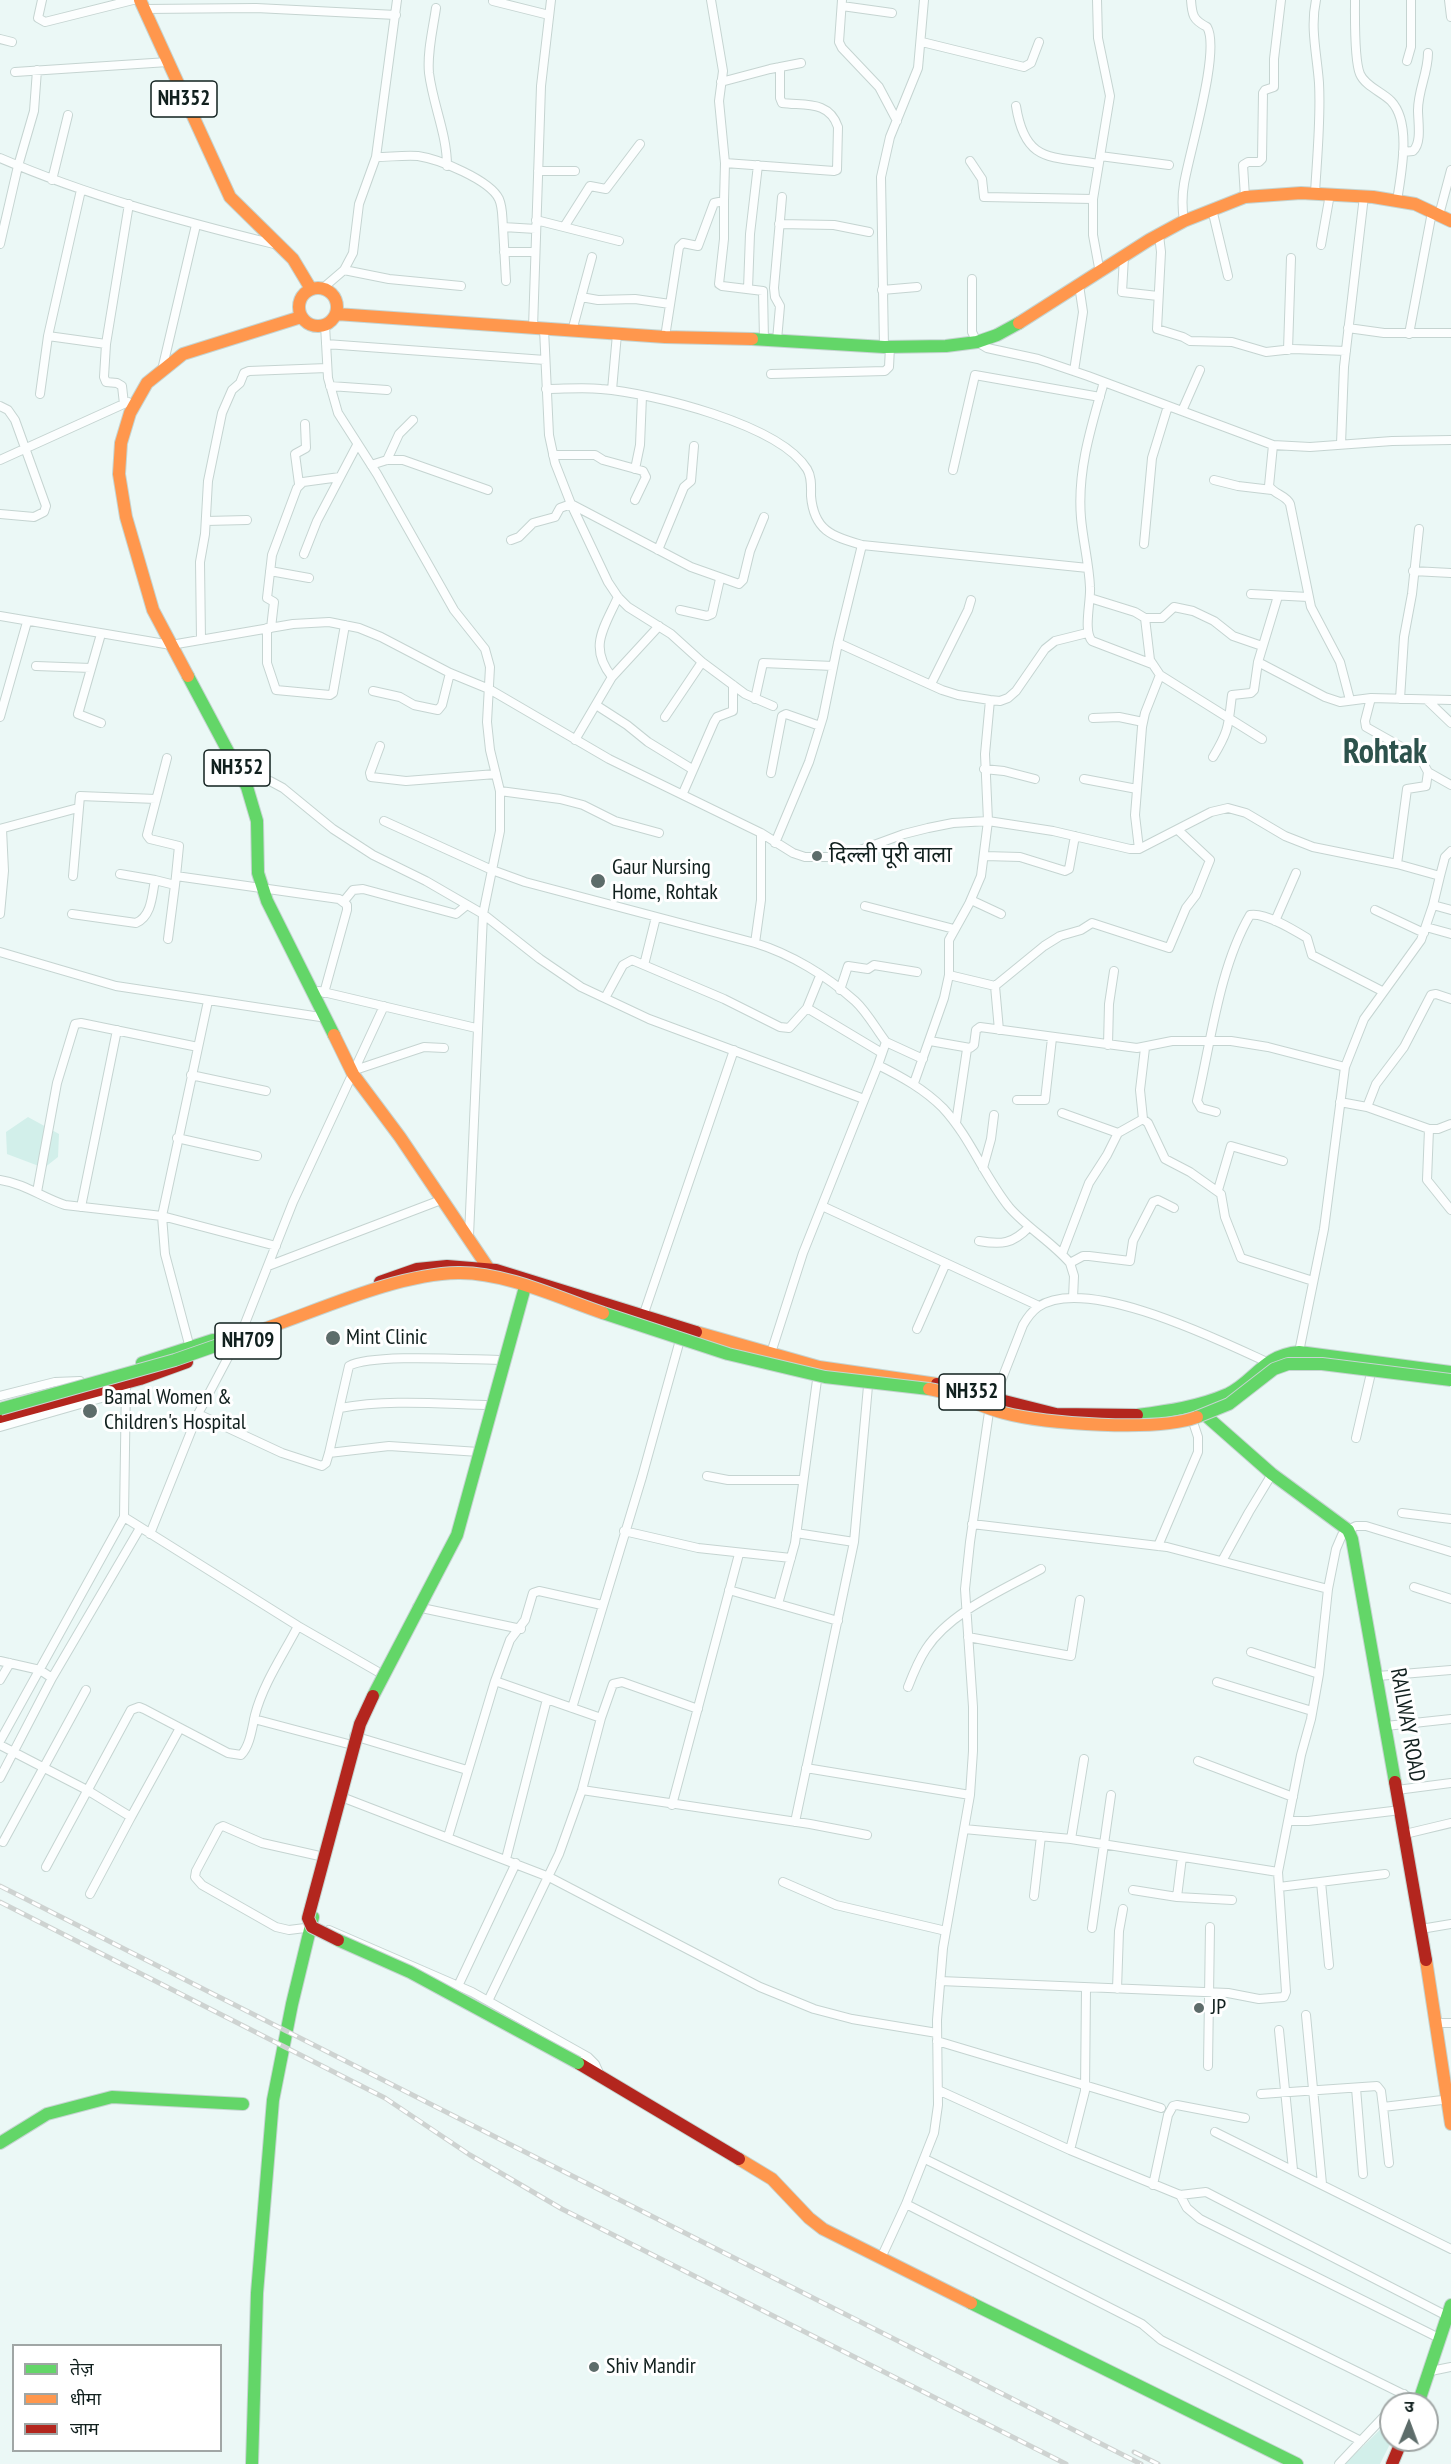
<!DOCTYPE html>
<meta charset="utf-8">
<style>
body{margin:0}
#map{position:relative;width:1451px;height:2464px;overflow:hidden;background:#ebf8f6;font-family:"PT Sans Narrow","Noto Sans Devanagari",sans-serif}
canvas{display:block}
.legend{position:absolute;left:12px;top:2344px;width:210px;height:108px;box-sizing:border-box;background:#fff;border:2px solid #a0a6a5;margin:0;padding:8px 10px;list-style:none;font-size:18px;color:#11201e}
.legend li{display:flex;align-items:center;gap:12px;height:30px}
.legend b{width:30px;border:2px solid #a0a6a5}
.north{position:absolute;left:1379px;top:2392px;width:60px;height:60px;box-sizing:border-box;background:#fff;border:2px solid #a0a6a5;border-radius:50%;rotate:1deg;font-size:16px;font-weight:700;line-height:24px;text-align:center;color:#11201e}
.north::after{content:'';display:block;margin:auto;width:21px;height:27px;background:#5d6c6a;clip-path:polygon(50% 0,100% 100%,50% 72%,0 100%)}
</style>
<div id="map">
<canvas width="1451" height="2464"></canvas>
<ul class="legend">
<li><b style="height:8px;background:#63d668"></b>तेज़</li>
<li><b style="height:8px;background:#ff974d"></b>धीमा</li>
<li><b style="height:8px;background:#b3261e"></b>जाम</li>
</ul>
<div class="north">उ</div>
</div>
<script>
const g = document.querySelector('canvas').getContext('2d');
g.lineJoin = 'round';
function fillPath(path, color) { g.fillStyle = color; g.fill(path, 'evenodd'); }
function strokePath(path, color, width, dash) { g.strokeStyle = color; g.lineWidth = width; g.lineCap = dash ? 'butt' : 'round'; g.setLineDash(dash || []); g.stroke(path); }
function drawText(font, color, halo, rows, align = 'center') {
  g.font = font + ' "PT Sans Narrow","Noto Sans Devanagari",sans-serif'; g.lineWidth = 6; g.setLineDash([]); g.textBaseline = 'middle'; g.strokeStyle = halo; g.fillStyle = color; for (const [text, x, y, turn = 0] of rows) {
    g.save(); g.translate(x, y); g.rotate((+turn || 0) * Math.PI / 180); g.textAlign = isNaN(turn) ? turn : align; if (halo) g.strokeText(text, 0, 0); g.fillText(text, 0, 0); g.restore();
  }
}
const green = new Path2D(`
 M28,1117L59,1134L58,1157L44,1168L7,1154L6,1132Z
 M1391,2419L1392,2440L1380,2464H1345Z`);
const street = new Path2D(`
 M42,0L38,18L45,22L133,0
 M842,0L839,42L842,48L879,87L897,121
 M1097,0L1098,38L1110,96L1093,199V235L1100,273
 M1355,0C1355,17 1354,60 1360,74C1365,86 1382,92 1391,101C1412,123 1401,174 1397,201
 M1449,0L1451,17
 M493,1L549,15
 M842,6L892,13
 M436,8C433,29 427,52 429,73C433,105 447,134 447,166
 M145,9L256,8L396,15
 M0,39L12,42
 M922,42L1024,67L1031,63L1039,42
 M1407,61L1411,47V0
 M15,72L168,62
 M721,82L770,69L801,63
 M1016,106C1025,163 1050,156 1098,164
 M1403,152L1413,151C1422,143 1418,122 1418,110C1418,90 1428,73 1428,53
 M1100,156L1169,165
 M376,157C389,157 404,155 418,156C439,159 490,180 499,199C503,208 502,218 503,227L536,229
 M0,158C88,196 181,221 274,244
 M970,161L982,179L984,197L1093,199
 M725,163L834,171L837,170L838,127C829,100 804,106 782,103L780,98V67
 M538,171H575
 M52,180L68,115
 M1315,193C1317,157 1321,119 1319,83C1317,55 1310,28 1316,0
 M1245,197L1243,165L1248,162H1259L1262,159L1263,93L1265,90L1274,87V59L1281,0
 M724,201V239L719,284L722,286L763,291L764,340
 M1212,209L1228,276
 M1439,215L1451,170
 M536,220L619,241
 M1184,221C1182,208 1182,196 1184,184C1189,153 1221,50 1207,27C1193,20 1192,15 1191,0
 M779,224L834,225L869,232
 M503,227L506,281
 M564,227L590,186L606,189L640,144
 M1159,235L1161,252L1157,329L1183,337L1190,341L1232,342L1266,352L1293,349L1346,351
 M0,244L18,166L34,111L37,70
 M1321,245L1330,194
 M504,252H535
 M1124,257L1122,292L1158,296
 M344,270L389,279L461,286
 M972,279V332L977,342L987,348L1038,359L1088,376L1273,445L1310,447L1392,441L1451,440
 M323,288L344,270L353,253L359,204L376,157L397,0
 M748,289L750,234L758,165
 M882,290L917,287
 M581,297L598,300L635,299L670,304
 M325,325L328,378L338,413L377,474L454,610L485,649L490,667L487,722L490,750L500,791V831L483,914L469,1236
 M533,328L541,86L551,0
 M1348,328L1384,333H1451
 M544,329L549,435L555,463L571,504L608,582L618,597L628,607L671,634L702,662L745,694L773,706
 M572,331L592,257
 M1409,334L1432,212
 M48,336L106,344
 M665,337L679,247L683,243L698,246L714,203L724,201L725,163L719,101L723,71L711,0
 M777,340L780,306L775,297L774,288L782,197
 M326,344L545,360
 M884,347L881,177L890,137L918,68L924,0
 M1288,350L1291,258
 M162,370L196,225
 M1074,371L1083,312L1079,285
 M771,374L885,371L889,367L890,347
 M1104,382C1091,427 1077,471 1081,518C1083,541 1089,564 1090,587C1091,601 1083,631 1092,641L1152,664
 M330,386L387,390
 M546,389C564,389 583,387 601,389C652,393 779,424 807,469C812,477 811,487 811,496C814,531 832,536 862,545L1088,568
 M612,390L617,334
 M40,394L48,336L81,190
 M124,404L122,386L117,383L106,382L104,377L106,344L129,204
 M0,406L8,410L15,420L46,506L44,512L34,517L0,514
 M1182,411L1200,370
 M1341,444L1344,367L1364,196
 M1273,445L1269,486C1275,495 1286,495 1290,504L1311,607L1340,662L1350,700
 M553,455H595L603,460L643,471L646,477L635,500
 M0,460L128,402
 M387,460L399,434L413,420
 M371,465L387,460H403L488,490
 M635,469L640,445L642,396
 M953,470L975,375L1100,397
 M1214,480L1238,486L1272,490
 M299,484L295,454L306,448L305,424
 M206,521L247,520
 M511,540L519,537L533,523L555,517L560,508L571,504L691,567L739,584L743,580L750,551L764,517
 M1144,544L1152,458L1168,406
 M658,550L684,487L691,481L694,446
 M304,554L317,521L357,445
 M270,571L309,578
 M1413,571L1451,573
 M1251,594L1308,597
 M1090,598L1135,612L1145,618L1150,660L1160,675L1145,713L1142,727L1135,815L1139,849
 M680,610L707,616L712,614L720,579
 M0,616L171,645L293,624L329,622L359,628L381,637L450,673L489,689L609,759L761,833L793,853L805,857H841L904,834L928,828L953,823L988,821L1053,831L1130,849H1139L1211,812L1228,808L1246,813L1285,836L1313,847L1397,864L1440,876L1433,905L1451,910
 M1145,618H1162L1174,607L1193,611L1214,621L1233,636L1262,646
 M267,628V663L276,690L330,695L333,693L345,625
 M271,628L274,602L267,598L272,555L297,488L303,482L340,477
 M101,634L78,714L101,723
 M201,640L200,562L205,534L208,481L222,413L232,390L240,383L244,373L249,371L327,368
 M838,643L942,690L958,695L990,700L1000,701L1008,698L1016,691L1045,649L1055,641L1087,633
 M1258,662L1325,697L1340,702L1371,698L1451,700
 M36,666L91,668
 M1160,675L1262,739
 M612,677L659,626
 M931,684L968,610L971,600
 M373,691L400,697L414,705L438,710L442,705L450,673
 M1371,698L1365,721L1366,727L1414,754L1421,759L1428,772L1451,785
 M755,699L763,663L833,666
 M1400,699L1404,637L1412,594L1419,529
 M1427,700L1451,723
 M596,705L627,725L648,742L692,769
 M0,717L27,622
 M665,717L702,662
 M1093,718L1119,717L1143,722
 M575,740L612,677C588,647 604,628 618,597
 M380,746L370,773L371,777L406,781L496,774
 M1213,757C1230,729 1228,725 1232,695L1251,693L1254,690L1258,662L1278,596
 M167,758L147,835L150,839L179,846L176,876
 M984,769L1004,771L1035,779
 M771,773L782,716L786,714L820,726
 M243,779L270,781L283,788L333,829L373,855L426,881L483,914L540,959L581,987L649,1019L864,1099
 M1084,779L1137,789
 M500,791L560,799L583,805L615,821L659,833
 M683,793L714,722L717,717L733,711V685
 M384,821L492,870L525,882L755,943C791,954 827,976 855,1001C867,1012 876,1029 886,1042L878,1065C902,1077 924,1089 943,1108C970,1137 984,1176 1009,1207C1027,1228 1052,1242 1070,1263L1074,1276L1073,1298
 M0,829L78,808
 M775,843L809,762L823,717L838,643L862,545
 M985,856L1020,857L1065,871L1069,869L1075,836
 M1397,864L1407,789L1426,786L1428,772
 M120,874L155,880
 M73,876L80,796L156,799
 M1440,876L1445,857L1451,851
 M971,900L1001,914
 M344,901L353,890L363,889L456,914L467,905
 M865,906L954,929
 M1375,910L1424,933
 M0,914L4,871L2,829
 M72,914L136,923C152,916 152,895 155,880L175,885L176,876L339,899L347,905V910L324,993
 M1275,921L1296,873
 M1426,927L1451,934
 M168,939L175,885
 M755,943L761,900V833
 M0,952L116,986L327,1018
 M644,965L656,917
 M949,975L995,986L1044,946L1060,936L1081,930L1092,923L1169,948L1186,908L1196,895L1210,860L1178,830
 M995,986L999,1030
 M840,990L848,966L868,969L874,965L917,972
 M319,991L476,1028
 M605,998L623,965L632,960L724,999L780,1027L789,1028L807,1008L820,976
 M807,1008L882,1053
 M930,1041L970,1048L974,1045L976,1030L980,1027L1137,1048L1172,1041H1231L1268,1047L1345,1067
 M886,1042L923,1059
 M1108,1045L1109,1004L1114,971
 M1145,1048L1140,1090L1143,1119L1148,1123L1165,1159L1190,1172L1221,1194L1225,1217L1241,1258L1313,1281
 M355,1070L424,1047L444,1048
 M191,1075L266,1091
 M914,1083L944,998L949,975V940L969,904L981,876L988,821L985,754L990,700
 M1017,1100H1045L1052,1038
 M1340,1102L1367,1107L1429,1129H1438L1451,1124
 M1367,1107L1376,1084L1404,1047L1431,995L1436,994L1451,999
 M1216,1112L1201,1108L1197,1101C1211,1042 1219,968 1250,915C1265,912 1294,930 1307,938L1312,955L1382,991
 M1062,1113L1118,1133
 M956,1123L967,1049
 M1429,1129L1427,1180L1451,1210
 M177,1138L257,1156
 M983,1168L991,1139L994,1115
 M0,1180C26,1184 41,1197 65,1205L162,1216L276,1246
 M1218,1190L1231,1146L1283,1161
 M37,1192L57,1083L75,1024L81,1023L198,1047
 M822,1206L1039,1306
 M81,1207L117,1030
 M979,1241C1001,1245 1013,1244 1029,1227
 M1062,1254L1089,1183L1107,1155L1118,1133L1143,1119
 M1070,1263L1083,1256H1089L1130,1261L1133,1241L1153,1202L1158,1200L1174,1208
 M268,1266L441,1200
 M642,1319L734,1050
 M917,1329L946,1263
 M190,1348L165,1254L162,1216L208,1001
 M1299,1352L1324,1229L1345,1067L1364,1019L1421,940L1433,905
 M770,1356L803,1253L878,1065
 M126,1381L124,1517L298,1626L380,1673
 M0,1396L55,1382L80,1381
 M340,1408C389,1399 441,1404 492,1405
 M198,1414L282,1453L322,1466L326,1463L329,1453L349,1366C372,1353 473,1360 504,1360
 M0,1427L126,1391
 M1356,1438L1371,1373
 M329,1453L389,1446L479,1452
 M707,1476L728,1480H802
 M1402,1513L1451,1519
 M972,1524L1167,1547L1328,1589
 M624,1531L698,1548L791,1558
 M796,1533L854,1542
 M150,1534L198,1414L242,1331L293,1202L384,1006
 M1158,1546L1198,1452V1437L1192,1419
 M1222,1561L1249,1512L1272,1474
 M1414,1587L1451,1599
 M729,1590L838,1621
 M778,1604L795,1543L817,1380
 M417,1607L521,1629
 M968,1637L1071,1656L1080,1600
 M1251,1652L1319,1674
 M0,1661L40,1670L52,1678
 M1378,1676L1451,1670
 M0,1680L10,1663
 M495,1681L601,1718
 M1217,1682L1312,1711
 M908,1687C913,1674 918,1661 926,1649C950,1612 1003,1590 1041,1569
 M572,1708L642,1477L680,1340
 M254,1719L352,1745
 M1386,1726L1451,1719
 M354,1736L467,1770
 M0,1741L124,1517
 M0,1745L87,1790L131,1817L180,1728
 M1198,1761L1293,1797
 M806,1768L970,1795
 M0,1778L52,1678L140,1528
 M582,1790L810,1824L867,1835
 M1397,1790L1451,1783
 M339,1796L549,1877L760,1987L814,2009L852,2019L937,2033
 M672,1805L739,1554
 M1288,1821H1308L1401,1810
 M795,1822L854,1542L868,1386
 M964,1829L1071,1839L1278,1872
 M1405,1834L1451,1823
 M448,1837L495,1681L510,1640L525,1620L533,1593L539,1591L602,1605
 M1071,1839L1084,1759
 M3,1842L86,1690
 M506,1859L547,1699
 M46,1867L131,1710L139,1707L144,1709L228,1753L241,1755C250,1746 252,1728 255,1715C263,1684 283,1655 298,1626
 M783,1882L836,1905L946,1931
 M1321,1882L1329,1965
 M1279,1887L1385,1874
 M1133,1890L1177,1897L1232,1900
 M90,1894L131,1817
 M1034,1896L1041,1836
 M1177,1897L1182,1857
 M313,1927L289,1930L276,1927L202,1885L195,1877L196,1871L219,1828L223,1826L262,1843L324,1857
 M1092,1928L1111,1795
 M1421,1929L1451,1924
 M329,1930L472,1992L588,2057L595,2064L600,2075
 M940,1981L1228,1993L1259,1999L1284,1997L1286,1992L1278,1872L1301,1755L1311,1719L1319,1674L1328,1589L1336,1549L1342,1535L1348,1530L1356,1526H1366L1451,1552
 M458,1986L516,1863
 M1117,1989L1119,1931L1123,1909
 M488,2001L559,1854L582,1790L601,1718L613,1684L622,1682L698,1709
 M1306,2015L1322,2184
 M1435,2023H1451
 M1279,2030L1293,2170
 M937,2041L1161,2108
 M1208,2066L1210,1927
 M1356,2088L1363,2174
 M938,2090L1070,2150L1180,2195L1206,2192L1447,2316H1451
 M1261,2094L1377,2086L1381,2091L1383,2107L1451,2099
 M1383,2107L1389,2163
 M1215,2132L1451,2249
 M1070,2150L1085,2091L1086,1988
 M925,2159L1419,2402
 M1153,2185L1168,2115L1173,2106L1177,2105L1245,2118
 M1180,2195L1187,2208L1200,2219L1441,2339
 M906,2204L1142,2324L1161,2340L1361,2441
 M881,2258L906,2204L934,2133L938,2105L937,2020L943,1948L970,1795L973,1751V1707L965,1589L970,1542L989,1412L1023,1325C1027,1318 1031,1312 1038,1307C1086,1274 1221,1341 1269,1363
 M1431,2371L1451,2367
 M1396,2404L1404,2394
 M1339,2464L1391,2409`);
const fast = new Path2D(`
 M752,339L884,347L946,346L977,342L997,335L1019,323
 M188,676L247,787L257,821L258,873L267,901L334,1035
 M142,1363L213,1340
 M1199,1407L1205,1415L1272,1474L1348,1530L1352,1539L1395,1782
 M1137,1415C1168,1411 1198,1407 1228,1394C1255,1381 1263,1355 1299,1352L1451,1372
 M0,2143L47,2114L112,2097L243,2104
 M971,2303L1297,2464
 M1418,2404L1451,2305
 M252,2464L257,2293L273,2100L292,2004L313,1917`);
const slow = new Path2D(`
 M140,0L230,197L293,259L311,289
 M299 307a19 19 0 1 1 38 0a19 19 0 1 1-38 0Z
 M336,314L665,337L752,339
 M1019,323L1149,240L1184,221L1245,197L1301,193L1373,197L1415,204L1451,221
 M188,676L153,610L126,517L119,474L121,443L130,413L147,383L183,354L301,317
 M334,1035L353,1074L400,1137L491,1272
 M696,1332L819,1367L937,1384
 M1426,1960L1451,2124
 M739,2159L772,2179L809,2218L823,2229L971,2303`);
const jam = new Path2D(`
 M380,1282L417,1269L447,1266L496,1270L696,1332
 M937,1384L1056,1414L1137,1415
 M0,1417L140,1379L187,1362
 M1395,1782L1426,1960
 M578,2063L739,2159
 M1392,2464L1402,2440`);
const rail = new Path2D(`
 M0,1886L1141,2464
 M0,1902L385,2098L470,2155L562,2209L1066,2464
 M1134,2452L1158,2464`);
const fastBridge = new Path2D(`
 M603,1313L728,1354L825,1377L929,1389
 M0,1409L175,1360L264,1329
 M1197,1417L1229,1404L1274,1369L1288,1364H1322L1451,1380
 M373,1696L457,1535L525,1287
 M338,1940L410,1972L578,2063`);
const slowBridge = new Path2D(`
 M264,1329C322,1309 397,1274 458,1273C504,1272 559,1298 603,1313
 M929,1389C955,1393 978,1406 1004,1413C1045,1424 1158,1432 1197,1417`);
const jamBridge = new Path2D(`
 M338,1940L312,1927L308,1918L360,1724L373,1696`);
const markers = [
 [817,856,6,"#5d6c6a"],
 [598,881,8,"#5d6c6a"],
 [333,1338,8,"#5d6c6a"],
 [90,1411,8,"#5d6c6a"],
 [1199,2008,6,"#5d6c6a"],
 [594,2367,6,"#5d6c6a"]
];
const shields = [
 [184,99,66],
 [237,768,66],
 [248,1341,66],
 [972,1392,66]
];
const shieldNames = [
 ["NH352",184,99],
 ["NH352",237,768],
 ["NH709",248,1341],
 ["NH352",972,1392]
];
const poiNames = [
 ["दिल्ली पूरी वाला",829,856],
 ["Gaur Nursing",612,868],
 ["Home, Rohtak",612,893],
 ["Mint Clinic",346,1338],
 ["Bamal Women &",104,1398],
 ["Children's Hospital",104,1423],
 ["JP",1211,2008],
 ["Shiv Mandir",606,2367]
];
const streetNames = [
 ["RAILWAY ROAD",1407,1725,80]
];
const townNames = [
 ["Rohtak",1385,753]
];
fillPath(green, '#d2efea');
strokePath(street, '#c5d4d1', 10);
strokePath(fast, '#c5d4d1', 14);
strokePath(slow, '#c5d4d1', 14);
strokePath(jam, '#c5d4d1', 14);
strokePath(street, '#fcfefe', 8);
strokePath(fast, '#63d668', 12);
strokePath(slow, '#ff974d', 12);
strokePath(jam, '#b3261e', 12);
strokePath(rail, '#ced3d1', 5);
strokePath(rail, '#fff', 3, [9]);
strokePath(fastBridge, '#c5d4d1', 14, []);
strokePath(slowBridge, '#c5d4d1', 14, []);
strokePath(jamBridge, '#c5d4d1', 14, []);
strokePath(fastBridge, '#63d668', 12);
strokePath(slowBridge, '#ff974d', 12);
strokePath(jamBridge, '#b3261e', 12);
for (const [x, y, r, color] of markers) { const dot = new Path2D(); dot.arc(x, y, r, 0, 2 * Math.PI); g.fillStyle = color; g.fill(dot); strokePath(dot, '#fff', 2); }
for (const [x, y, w] of shields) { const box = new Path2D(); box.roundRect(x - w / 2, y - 18, w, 36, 4.5); g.fillStyle = '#fff'; g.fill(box); strokePath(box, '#11201e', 1.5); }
drawText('bold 21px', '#11201e', null, shieldNames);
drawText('22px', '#11201e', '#fff', poiNames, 'left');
drawText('22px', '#11201e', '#fff', streetNames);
drawText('bold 34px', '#2d524c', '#fff', townNames);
</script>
